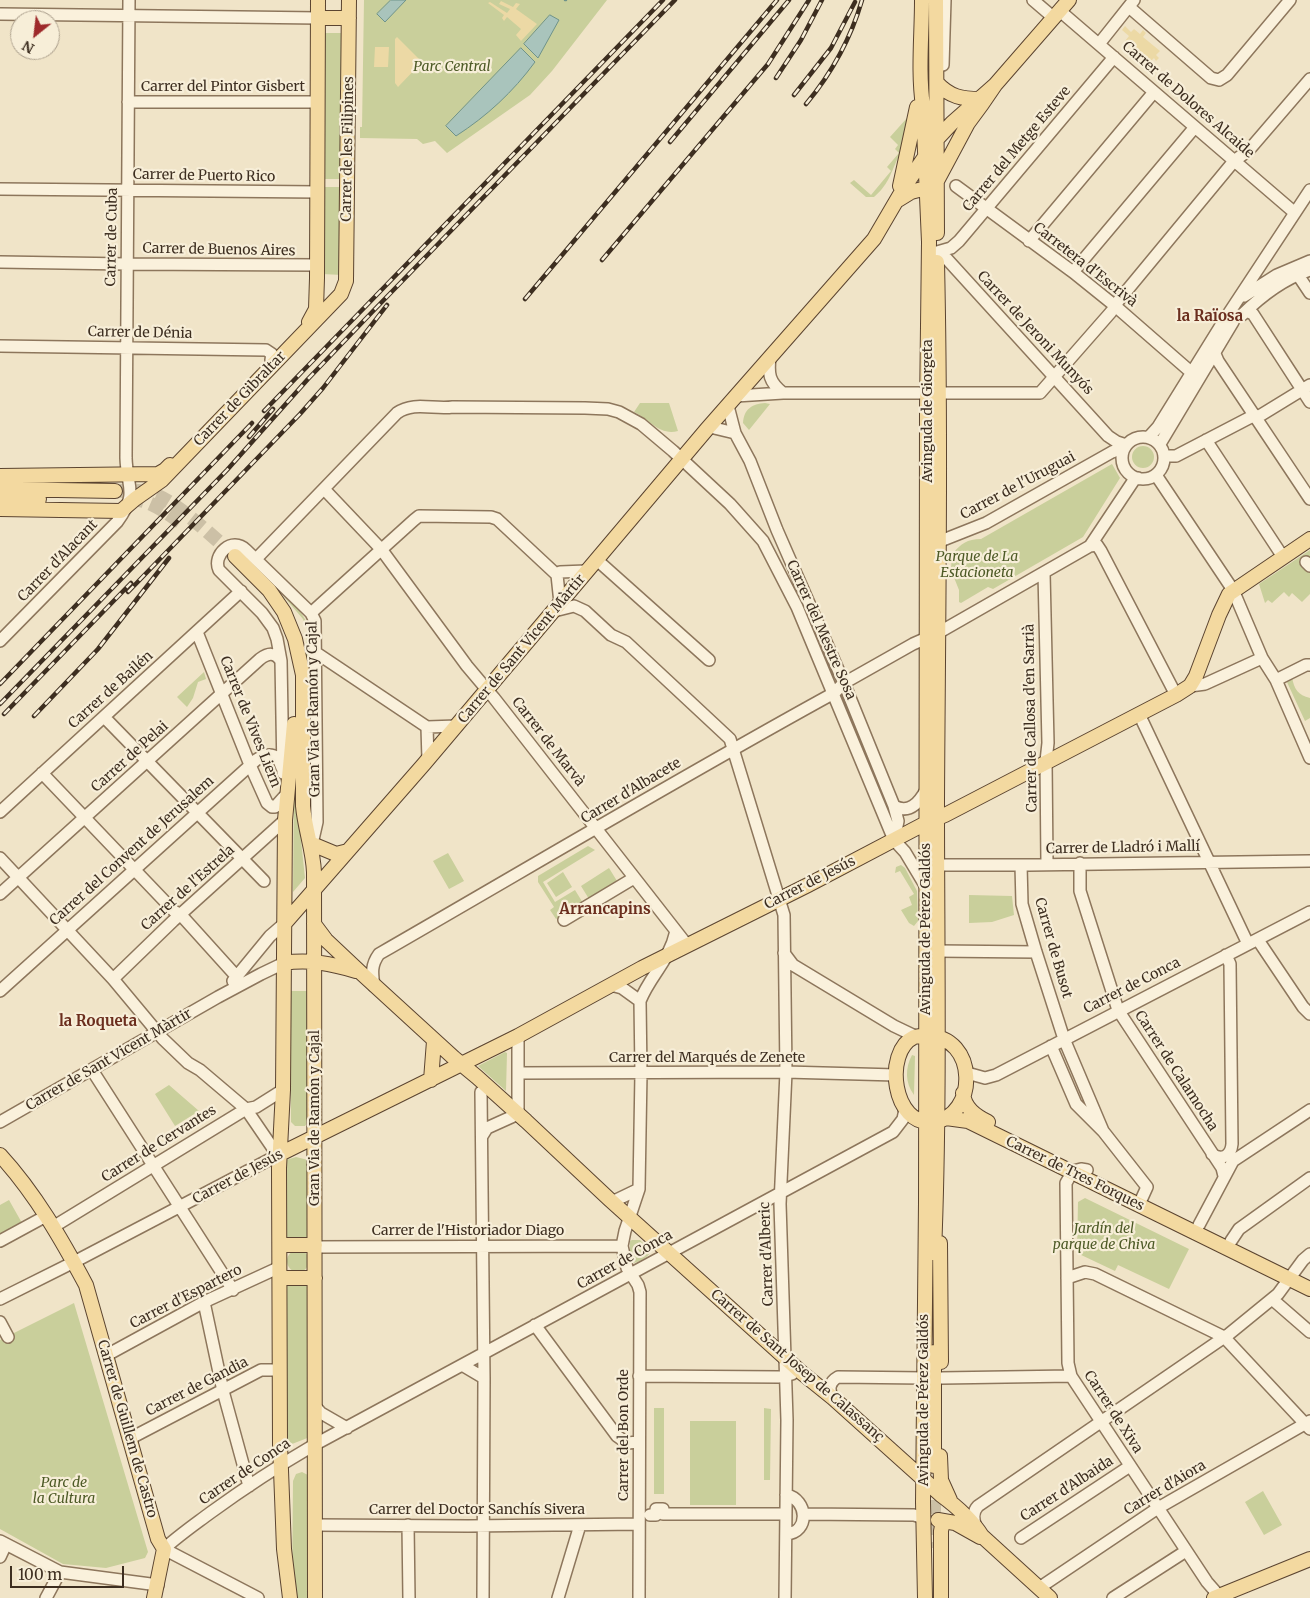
<!DOCTYPE html>
<meta charset="utf-8">
<style>
body{margin:0}
#map{position:relative;width:1310px;height:1598px;overflow:hidden;background:#f0e4c8;font-family:Merriweather,serif}
canvas{display:block}
.north{position:absolute;left:10px;top:10px;width:50px;height:50px;box-sizing:border-box;background:#f7eed8;border:1px solid #ada18e;border-radius:50%;rotate:209deg;font-size:14px;font-weight:700;line-height:20px;text-align:center;color:#3d2e20}
.north::after{content:'';display:block;margin:auto;width:18px;height:22px;background:#9e2a2b;clip-path:polygon(50% 0,100% 100%,50% 72%,0 100%)}
.scale{position:absolute;left:10px;top:1566px;width:114px;height:22px;box-sizing:border-box;border:2px solid #3d2e20;border-top:0;padding-left:6px;font-size:15px;line-height:18px;white-space:nowrap;color:#3d2e20;-webkit-text-stroke:4px #f7eed8;paint-order:stroke}
</style>
<div id="map">
<canvas width="1310" height="1598"></canvas>
<div class="north">N</div>
<div class="scale">100 m</div>
</div>
<script>
const g = document.querySelector('canvas').getContext('2d');
g.lineJoin = 'round';
function fillPath(path, color) { g.fillStyle = color; g.fill(path, 'evenodd'); }
function strokePath(path, color, width, dash) { g.strokeStyle = color; g.lineWidth = width; g.lineCap = dash ? 'butt' : 'round'; g.setLineDash(dash || []); g.stroke(path); }
function drawText(font, color, halo, rows, align = 'center') {
  g.font = font + ' Merriweather,serif'; g.lineWidth = 4.5; g.setLineDash([]); g.textBaseline = 'middle'; g.strokeStyle = halo; g.fillStyle = color; for (const [text, x, y, turn = 0] of rows) {
    g.save(); g.translate(x, y); g.rotate((+turn || 0) * Math.PI / 180); g.textAlign = isNaN(turn) ? turn : align; if (halo) g.strokeText(text, 0, 0); g.fillText(text, 0, 0); g.restore();
  }
}
const green = new Path2D(`
 M364,0H607L552,71L530,95L447,153L435,141L423,144L417,139L360,138V127H362Z
 M324,33H343L342,179H323Z
 M907,118L906,136H903L902,142H905C904,149 900,154 897,160C890,175 888,185 874,197H866L850,183L854,180L871,195L891,171L887,167L899,153L895,149L898,145L890,137Z
 M323,187H342V275L322,274Z
 M640,403H669L678,431C660,436 650,420 634,412Z
 M765,403L770,404L749,430L743,423C744,409 752,404 765,403Z
 M1132 457a11 11 0 1 1 22 0a11 11 0 1 1-22 0Z
 M1112,464L1120,478L1083,537L993,589L988,587L961,603L959,602V590L951,570L952,554C961,544 967,539 981,539Z
 M1310,550V594L1302,602L1292,593L1289,597L1284,592L1272,603L1268,600L1265,603L1259,584Z
 M279,591C295,606 307,614 311,637V824L309,816L305,666L307,631L303,619Z
 M204,672L206,679L198,682L193,698L187,707L177,697Z
 M1292,677C1294,689 1298,695 1310,698V718L1305,721L1286,680Z
 M298,745L299,822L305,878L293,892L294,785Z
 M588,846L595,850L543,882L555,902L575,890L583,903L556,919L550,910L554,907L538,882V876Z
 M448,853L464,881L449,889L433,861Z
 M901,865L905,868L917,891L918,921L914,926L909,923L901,910L912,905L909,897L914,894L900,871L895,873L896,867Z
 M609,868L617,881L589,899L581,886Z
 M563,872L572,887L556,897L547,883Z
 M969,895L1012,896L1014,915L992,922L969,923Z
 M290,991H308V1122L305,1126H295L291,1122Z
 M505,1052L507,1053L506,1091L478,1066Z
 M912,1055L915,1056L914,1095C905,1083 905,1068 912,1055Z
 M169,1085L199,1111L175,1126L155,1094Z
 M296,1157L308,1160L309,1234L306,1239H288L285,1236V1165L286,1160Z
 M1085,1198L1189,1249L1169,1289L1118,1265L1115,1271L1077,1253L1078,1202Z
 M9,1200L22,1223L0,1237V1205Z
 M632,1240H640L651,1251C649,1257 638,1263 632,1263L630,1260V1241Z
 M287 1261a11 11 0 1 1 22 0a11 11 0 1 1-22 0Z
 M287,1284H308L310,1437L292,1444L285,1443L286,1285Z
 M74,1303L148,1552L145,1558L106,1568L63,1564L0,1529V1340Z
 M654,1408H664V1494H654Z
 M764,1408L771,1409L770,1480H764Z
 M690,1421H736V1505H690Z
 M302,1472L308,1475L310,1598H295L292,1585L293,1481L296,1474Z
 M1263,1491L1282,1525L1264,1535L1245,1502Z`);
const sand = new Path2D(`
 M501,1L513,7L516,3L520,4L516,9L537,24L521,41L516,35L521,29L507,17L504,21L502,18L504,15L488,3L490,2L507,13L510,9L499,4Z
 M1125,26L1131,32L1134,29L1140,34L1143,30L1146,33L1143,37L1160,51L1156,55L1159,58L1156,61L1154,58L1150,62L1137,51L1132,56L1129,53L1133,48L1125,41L1129,36L1122,30Z
 M397,37L422,62L398,87L395,83V39Z
 M375,47H389L388,67H374Z`);
const water = new Path2D(`
 M391,0H406L385,22L377,14Z
 M550,15L559,20L538,58L524,44Z
 M521,48L535,62C513,92 487,116 456,136L446,126Z`);
const stream = new Path2D(`
 M565,0H566`);
const majorTunnel = new Path2D(`
 M115,491C127,490 138,490 150,493C174,499 215,539 235,556
 M130,499C149,499 164,511 180,522
 M934,1479V1548`);
const minor = new Path2D(`
 M1033,0L1054,18
 M1129,7L1211,78L1219,80L1227,75L1290,0
 M1060,11L1295,213
 M0,14L319,18
 M1099,44L1134,0
 M943,65L945,0
 M128,102H318
 M956,186L1073,272L1114,305L1192,373
 M0,189L318,192
 M1029,241L1154,92
 M937,252L946,258L1108,436L1117,442L1126,445
 M937,252L951,248L959,241L1114,57
 M0,262L126,264L317,265
 M1073,272L1195,127
 M1300,273V278L1310,293
 M1244,296L1277,275L1310,261
 M1246,311L1253,314L1310,402
 M1242,315C1262,295 1283,279 1310,270
 M0,346L266,350L272,354L271,360
 M1216,350L1215,354L1218,361L1310,499
 M770,357C768,374 769,382 783,393
 M736,396L783,393H1040L1111,312L1119,300L1234,161L1249,150L1310,79
 M728,406L735,433L750,461L777,530L844,683L894,806L898,821L894,840
 M710,427L735,433
 M1149,437L1158,427L1225,319L1310,190
 M1122 458a21 21 0 1 1 42 0a21 21 0 1 1-42 0Z
 M1206,440L1283,557
 M1160,444L1233,322
 M1165,456H1176L1249,418L1261,415L1310,385
 M1156,475L1233,590L1262,658L1276,680L1310,758
 M324,489L381,549L467,666L494,698L687,945
 M1090,546L1097,545L1101,551L1176,695
 M932,547L938,542L986,523L1112,452L1125,447
 M256,559L397,413C414,401 434,410 453,407L585,408L608,409L619,412L641,424L673,451L730,504L763,541L797,607L894,840L905,852L926,887
 M597,560L709,660
 M1306,562L1310,566
 M1044,573L1048,743L1046,761L1047,864
 M557,575L560,572L586,571
 M554,611L574,606L585,611L611,635L626,642L730,739L784,915L786,1072L780,1204L787,1420L785,1598
 M311,613L414,520L419,516L491,517L497,519L557,575L560,603
 M197,632L250,765L267,803L272,807H275L284,797
 M0,641L117,522C139,492 127,489 126,458L129,0
 M315,652L427,727L457,726
 M1276,680L1306,665H1310
 M1190,686L1205,684L1262,658
 M1139,714L1248,944
 M105,718L264,881
 M427,727L428,760
 M42,773L174,911L181,915L237,977
 M283,773L281,661L277,639L273,628L262,613L219,570C212,555 232,536 246,550L311,613L315,621L317,822L312,844
 M894,806C909,814 919,803 926,790
 M0,812L241,591
 M0,858L113,979L163,1039L188,1063L200,1070L246,1109L274,1150L280,1154L74,1262L0,1299
 M1080,863V891L1118,1010L1222,1168L1224,1176
 M937,865H1029L1310,861
 M1021,865L1022,904L1036,952L1064,1039L1103,1131
 M0,894L260,659C268,653 275,652 281,661
 M564,920L634,878
 M1258,940L1303,1007L1310,1014
 M937,951L1036,952
 M784,953L793,965L894,1026L917,1037
 M113,979L173,921L285,820
 M233,981L270,936L285,923
 M611,985L622,988L640,1001L641,1073L639,1189L625,1231L622,1246L627,1268L638,1285L640,1292L639,1598
 M374,986C372,973 371,965 379,954C530,867 681,777 834,693L844,683L913,644L938,633L1090,546L1134,480L1138,478
 M0,991L256,760C263,755 271,753 278,758L282,768
 M640,1001C651,974 669,962 676,931
 M1051,1046L1076,1104L1103,1131L1147,1187L1142,1198
 M92,1070L233,1290
 M518,1073L786,1072L896,1075
 M967,1073L985,1078L996,1075L1310,912
 M481,1092L484,1378L483,1598
 M0,1122L218,997L261,974L284,963
 M482,1136L487,1128L518,1114V1036
 M1212,1154C1222,1161 1231,1156 1232,1144L1230,964L1226,955
 M1087,1170L1081,1169L1073,1171L1066,1183L1068,1363L1071,1376L1207,1582L1221,1598
 M612,1202L639,1189
 M1199,1225L1233,1161L1310,1110
 M53,1227L246,1109L256,1107L283,1090
 M0,1241L46,1216
 M1231,1241L1239,1229L1310,1178
 M315,1247L622,1246
 M1067,1278L1085,1272L1095,1274L1224,1337L1310,1429
 M1272,1299L1310,1332
 M204,1302L223,1391L249,1486
 M0,1322L8,1337
 M535,1325L617,1436L627,1443L639,1442
 M107,1355L204,1302L280,1267
 M462,1365L484,1378
 M639,1376L779,1377L792,1374
 M941,1378L1071,1376
 M833,1398C828,1390 829,1382 838,1377L924,1378
 M314,1405L321,1413L347,1428
 M131,1438L261,1370H280
 M803,1514L914,1515L924,1518
 M650,1515H656V1509H663V1514H786
 M315,1525L468,1526L639,1524
 M408,1525L409,1598
 M976,1527C973,1519 972,1512 978,1506L1229,1334L1278,1294L1303,1260L1310,1254
 M786,1534C810,1533 808,1499 786,1495
 M1021,1538L1130,1466
 M0,1541L60,1572L158,1585
 M0,1557L6,1544
 M1039,1588L1158,1508L1310,1421
 M46,1598L60,1572
 M258,1598L164,1549C178,1536 194,1525 210,1513C243,1489 278,1466 314,1445L893,1132L903,1119L905,1109
 M558,1598L580,1525
 M1113,1598L1186,1551`);
const major = new Path2D(`
 M922,0C922,35 918,72 923,106L929,242L927,409L926,1202L923,1502L925,1598
 M936,0L937,233
 M319,18H349
 M937,83C950,97 962,99 980,99
 M900,186L917,107
 M898,200L911,192L926,188L937,181L968,123L982,104L995,85L1069,0
 M309,322L316,309L317,278L318,0
 M0,476L158,474L165,470L170,465
 M0,489L115,491
 M0,499H39
 M0,509L121,511L135,499L162,480L341,294L346,281L349,0
 M235,556L269,590L284,612L295,639L303,675V806C305,829 313,849 314,872L315,1598
 M312,844L336,854L348,851
 M285,923L424,764L707,429L874,239L905,186L937,139L952,123L995,85
 M314,924L326,940L360,972L454,1058L477,1077L526,1121L609,1199L802,1373L833,1398L941,1495C956,1506 972,1520 982,1536L1050,1598
 M284,963C310,959 332,964 356,971
 M926,1036C979,1035 978,1117 933,1122C893,1127 883,1052 914,1037C918,1036 922,1036 926,1036Z
 M431,1080L434,1041
 M963,1093C964,1108 976,1116 988,1122
 M946,1118L968,1121L1310,1289
 M280,1154L518,1036L642,968L808,885L926,823L945,815L1176,695L1190,686L1196,676L1219,615L1229,594L1310,539
 M0,1155C35,1193 62,1240 86,1285L158,1539L164,1549L154,1598
 M940,1243L941,1362
 M280,1245H315
 M934,1253C940,1102 937,951 937,800C938,621 941,441 937,262
 M280,1278H315
 M934,1352V1466
 M940,1456L941,1480L950,1500
 M938,1520L955,1523L980,1537
 M290,1598L284,1549L280,1444L279,1168L283,1090L285,820L294,724
 M941,1598V1531L942,1526L945,1522
 M1214,1598L1310,1559`);
const rail = new Path2D(`
 M776,78L801,40L822,0
 M794,95L831,48L855,2
 M806,104C831,74 851,38 862,0
 M670,142L789,0
 M602,260L768,64L809,0
 M525,299L777,0
 M264,411L663,0
 M249,437L273,409
 M128,592L300,414L323,388L387,305
 M0,684L252,423
 M0,704L227,470L308,379L376,308L675,0
 M4,714L131,583
 M34,716L98,649L169,558`);
const parkNames = [
 ["Parc Central",452,67],
 ["Parque de La",977,557],
 ["Estacioneta",977,573],
 ["Jardín del",1104,1229],
 ["parque de Chiva",1104,1245],
 ["Parc de",64,1483],
 ["la Cultura",64,1499]
];
const streetNames = [
 ["Carrer del Pintor Gisbert",223,87],
 ["Carrer de Dolores Alcaide",1188,100,41],
 ["Carrer de les Filipines",348,149,-89],
 ["Carrer del Metge Esteve",1017,149,-50],
 ["Carrer de Puerto Rico",204,176,1],
 ["Carrer de Cuba",112,237,-89],
 ["Carrer de Buenos Aires",219,250,1],
 ["Carretera d'Escrivà",1085,265,38],
 ["Carrer de Dénia",140,333,1],
 ["Carrer de Jeroni Munyós",1035,333,47],
 ["Carrer de Gibraltar",240,399,-46],
 ["Avinguda de Giorgeta",928,411,-90],
 ["Carrer de l'Uruguai",1018,486,-28],
 ["Carrer d'Alacant",58,561,-46],
 ["Carrer del Mestre Sosa",821,630,66],
 ["Carrer de Sant Vicent Màrtir",522,649,-50],
 ["Carrer de Bailén",111,690,-42],
 ["Gran Via de Ramón y Cajal",314,709,-91],
 ["Carrer de Callosa d'en Sarrià",1031,718,-91],
 ["Carrer de Vives Liern",250,722,68],
 ["Carrer de Marvà",548,742,52],
 ["Carrer de Pelai",130,757,-42],
 ["Carrer d'Albacete",631,791,-31],
 ["Carrer de Lladró i Mallí",1123,848,-1],
 ["Carrer del Convent de Jerusalem",132,851,-42],
 ["Carrer de Jesús",810,883,-27],
 ["Carrer de l'Estrela",188,888,-42],
 ["Avinguda de Pérez Galdós",926,929,-90],
 ["Carrer de Busot",1053,948,74],
 ["Carrer de Conca",1132,986,-27],
 ["Carrer del Marqués de Zenete",707,1058],
 ["Carrer de Sant Vicent Màrtir",109,1060,-30],
 ["Carrer de Calamocha",1176,1071,57],
 ["Gran Via de Ramón y Cajal",315,1118,-90],
 ["Carrer de Cervantes",159,1144,-32],
 ["Carrer de Tres Forques",1075,1174,26],
 ["Carrer de Jesús",238,1177,-28],
 ["Carrer de l'Historiador Diago",468,1231],
 ["Carrer d'Alberic",767,1254,-92],
 ["Carrer de Conca",625,1260,-29],
 ["Carrer d'Espartero",186,1297,-27],
 ["Carrer de Sant Josep de Calassanç",797,1366,41],
 ["Carrer de Gandia",197,1387,-27],
 ["Avinguda de Pérez Galdós",924,1400,-90],
 ["Carrer de Xiva",1113,1412,57],
 ["Carrer de Guillem de Castro",127,1429,74],
 ["Carrer del Bon Orde",624,1435,-90],
 ["Carrer de Conca",245,1472,-34],
 ["Carrer d'Aiora",1165,1488,-31],
 ["Carrer d'Albaida",1067,1489,-33],
 ["Carrer del Doctor Sanchís Sivera",477,1510]
];
const neighbourhoodNames = [
 ["la Raïosa",1210,317],
 ["Arrancapins",605,910],
 ["la Roqueta",98,1022]
];
fillPath(green, '#c9cf9b');
fillPath(sand, '#ecd9a5');
fillPath(water, '#a9c4bc');
strokePath(water, '#6f938a', 1);
strokePath(stream, '#6f938a', 2.5);
strokePath(majorTunnel, '#ccc0a6', 14, [14, 7]);
strokePath(minor, '#8d765c', 14);
strokePath(major, '#5b4430', 16);
strokePath(minor, '#faf1dc', 11);
strokePath(major, '#f3d9a0', 14);
strokePath(rail, '#3d2e20', 4.5);
strokePath(rail, '#f7eed8', 2.5, [8]);
drawText('italic 14px', '#4d5a26', '#f7eed8', parkNames);
drawText('14px', '#3d2e20', '#f7eed8', streetNames);
drawText('bold 15px', '#6b2e1e', '#f7eed8', neighbourhoodNames);
</script>
